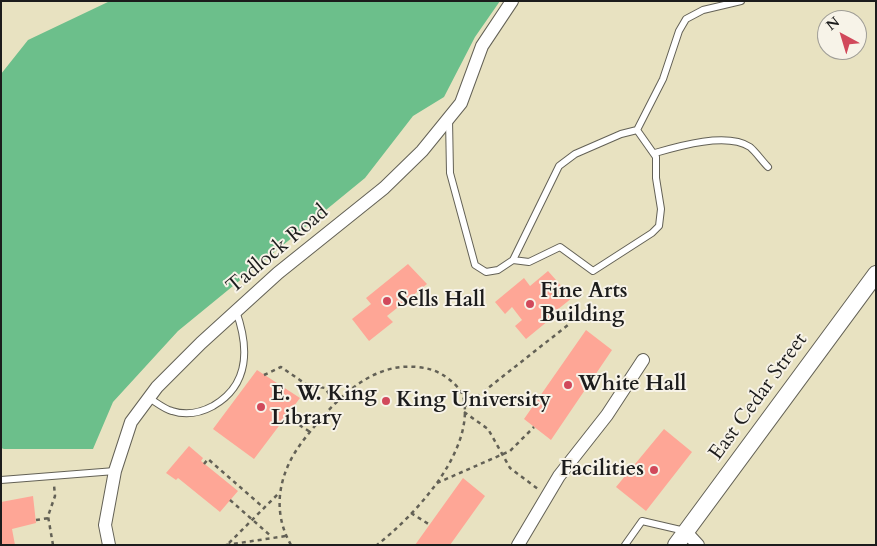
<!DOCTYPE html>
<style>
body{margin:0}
#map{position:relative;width:877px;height:546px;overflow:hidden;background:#e8e2c1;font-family:Cardo,serif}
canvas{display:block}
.frame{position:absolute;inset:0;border:2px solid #1c1c1c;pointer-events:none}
.north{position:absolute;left:817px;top:10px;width:50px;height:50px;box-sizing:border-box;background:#f7f3e8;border:1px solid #9f9d96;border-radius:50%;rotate:321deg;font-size:14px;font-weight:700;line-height:20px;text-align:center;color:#1c1c1c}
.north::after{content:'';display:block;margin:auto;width:18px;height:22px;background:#d1495b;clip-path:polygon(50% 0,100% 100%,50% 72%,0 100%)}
</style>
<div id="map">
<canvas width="877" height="546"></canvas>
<div class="frame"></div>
<div class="north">N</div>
</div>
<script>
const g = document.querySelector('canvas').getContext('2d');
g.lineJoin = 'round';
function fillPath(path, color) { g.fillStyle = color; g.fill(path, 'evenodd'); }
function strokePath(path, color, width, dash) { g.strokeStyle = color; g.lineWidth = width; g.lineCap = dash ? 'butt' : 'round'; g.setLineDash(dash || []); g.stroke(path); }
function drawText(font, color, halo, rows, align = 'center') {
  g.font = font + ' Cardo,serif'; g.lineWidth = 4; g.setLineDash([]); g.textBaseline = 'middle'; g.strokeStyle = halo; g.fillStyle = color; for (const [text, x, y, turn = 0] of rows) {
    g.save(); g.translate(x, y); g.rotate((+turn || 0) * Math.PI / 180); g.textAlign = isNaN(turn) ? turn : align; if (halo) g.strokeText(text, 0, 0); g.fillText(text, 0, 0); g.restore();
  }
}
const forest = new Path2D(`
 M110,1H500L475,37L444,97L413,116L365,178L178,331L113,402L93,449H4L1,448V74L28,40Z`);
const building = new Path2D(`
 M408,264L427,284L387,316L393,322L369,341L352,319L371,304L366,298Z
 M548,271L572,298L552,314L554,316L526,339L515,326L522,320L512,307L505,314L495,302L524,278L530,286Z
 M586,330L612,350L551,440L524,419Z
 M257,370L300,398L254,459L213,429Z
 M664,429L692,452L646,511L616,487Z
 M189,446L203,458L201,461L238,491L220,512L178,478L176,480L166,473Z
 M463,478L485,496L450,545H415Z
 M33,496L36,523L12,529L15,545H1V502Z`);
const path = new Path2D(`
 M264,375L281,367L307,385L325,388L335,403
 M464,407L568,325
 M464,412L488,429L510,468L538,489
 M286,416L310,432
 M204,464L208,459L264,508
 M437,483L510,451L534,427
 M230,500L272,537
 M411,513L430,525
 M36,520L49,518
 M229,543L279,493
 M53,545L48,516L55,496L54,485
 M226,545L286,536
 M291,545C271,510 279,473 302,442C330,406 367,362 417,367C427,368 435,370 443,375C451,380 463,390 464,400C473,453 415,515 377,545`);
const service = new Path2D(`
 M449,119L450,173L475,265L486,272L498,270L513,260L559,166L575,154L621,134L637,130L663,79L679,31L686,19L703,10L741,1
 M655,153C679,146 727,132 750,147C756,152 762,161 768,167
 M513,260L529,262L560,247L593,271L652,233L659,226L661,209L656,178V157L637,130
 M149,398C156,402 164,409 172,411C187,416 200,413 213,406C250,385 249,347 236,311
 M1,480L115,471
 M625,545L642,521L685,531`);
const minor = new Path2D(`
 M686,532L698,545
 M109,545L105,525L115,471L131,422L157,387L201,343L278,273L384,188L422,151L461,103L482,46L512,1
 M518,545L559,476L607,415L643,360`);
const tertiary = new Path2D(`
 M676,545L876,274`);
const markers = [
 [387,301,5,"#d1495b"],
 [530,304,5,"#d1495b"],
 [568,385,5,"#d1495b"],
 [386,401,5,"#d1495b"],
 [261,407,5,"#d1495b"],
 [654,470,5,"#d1495b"]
];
const streetNames = [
 ["Tadlock Road",278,250,-40],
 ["East Cedar Street",759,397,-54]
];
const poiNames = [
 ["Fine Arts",540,292],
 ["Building",540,316],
 ["Sells Hall",397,301],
 ["White Hall",578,385],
 ["E. W. King",271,395],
 ["Library",271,419],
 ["King University",396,401],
 ["Facilities",644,470,"right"]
];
fillPath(forest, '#6cbf8b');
fillPath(building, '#fea696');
strokePath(service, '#636156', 8);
strokePath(minor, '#636156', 14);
strokePath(tertiary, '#636156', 18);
strokePath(path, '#636156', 2.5, [4, 4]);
strokePath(service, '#fff', 6);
strokePath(minor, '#fff', 12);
strokePath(tertiary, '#fff', 16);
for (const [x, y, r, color] of markers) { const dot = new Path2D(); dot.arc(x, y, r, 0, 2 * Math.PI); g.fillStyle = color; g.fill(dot); strokePath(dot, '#f7f3e8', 2); }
drawText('21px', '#1c1c1c', '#f7f3e8', streetNames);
drawText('bold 21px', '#1c1c1c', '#f7f3e8', poiNames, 'left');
</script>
